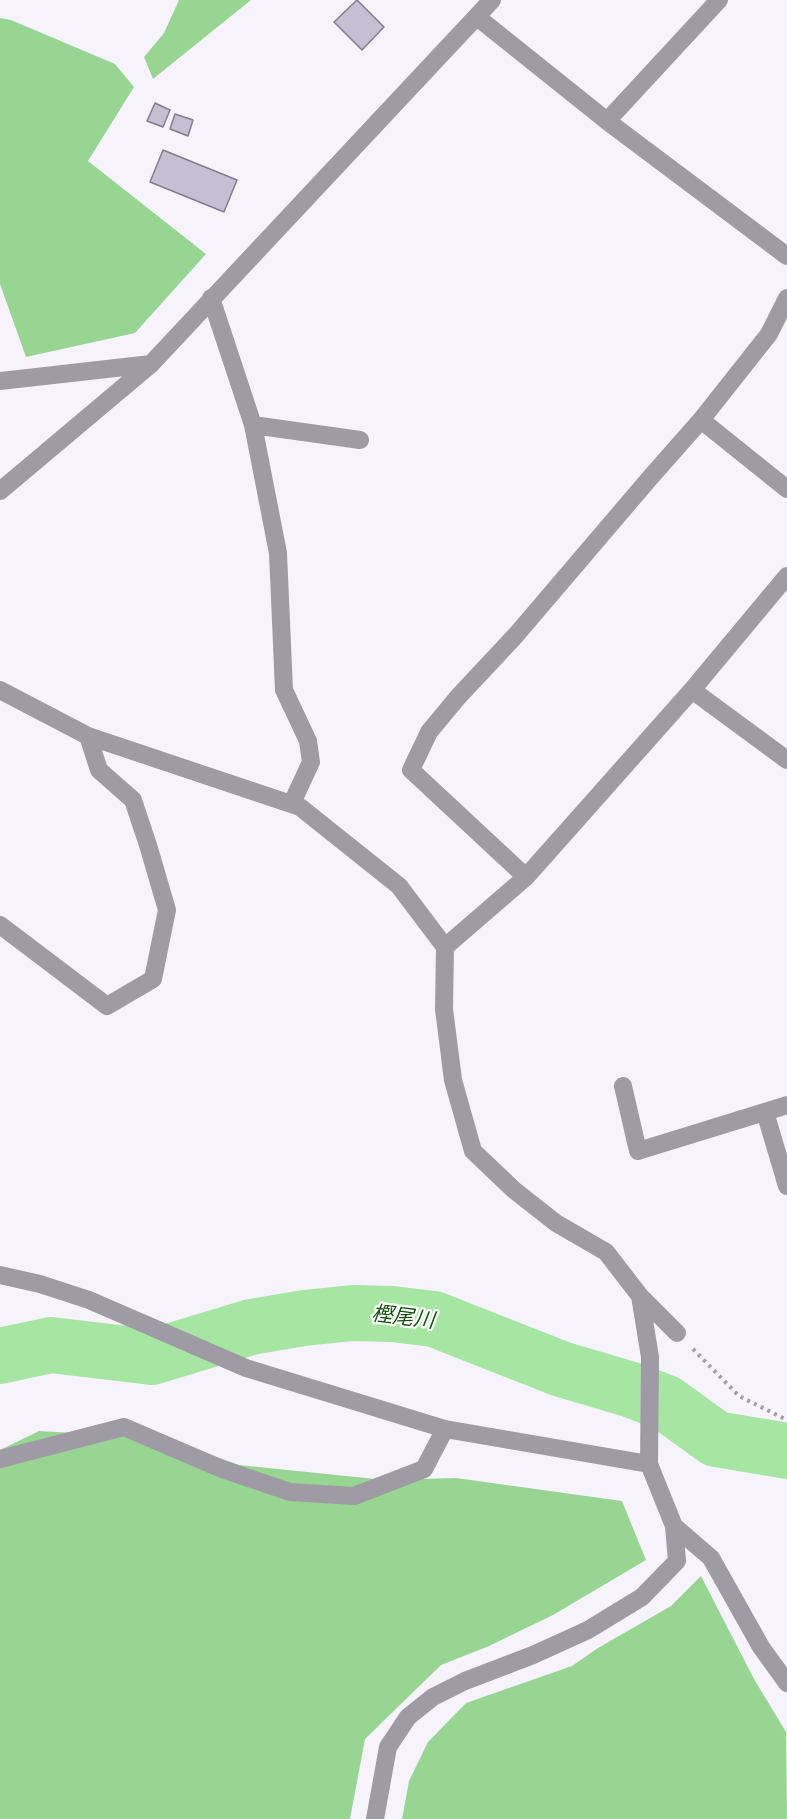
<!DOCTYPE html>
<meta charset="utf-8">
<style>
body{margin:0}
canvas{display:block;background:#f7f3fc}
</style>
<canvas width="787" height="1819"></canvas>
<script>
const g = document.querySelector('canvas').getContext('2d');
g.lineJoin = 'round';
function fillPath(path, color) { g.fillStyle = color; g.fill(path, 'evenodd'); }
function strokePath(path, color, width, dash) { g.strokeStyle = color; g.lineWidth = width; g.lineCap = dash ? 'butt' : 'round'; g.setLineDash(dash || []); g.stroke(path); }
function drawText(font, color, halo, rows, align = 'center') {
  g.font = font + ' Bitter,"Noto Sans JP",serif'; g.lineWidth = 4.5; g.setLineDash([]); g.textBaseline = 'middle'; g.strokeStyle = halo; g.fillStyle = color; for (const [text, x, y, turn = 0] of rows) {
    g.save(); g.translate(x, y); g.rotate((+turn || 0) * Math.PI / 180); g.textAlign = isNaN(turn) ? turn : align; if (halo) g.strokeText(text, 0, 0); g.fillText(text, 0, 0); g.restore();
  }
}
const forest = new Path2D(`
 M179,0H251L153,79L144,57L164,33Z
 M0,18L11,20L115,64L134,87L88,161L206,254L135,333L26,357L0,284Z
 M39,1431L165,1438L239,1465L385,1480L456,1478L622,1501L646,1560L553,1615L489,1646L441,1665L365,1739L350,1819H0V1450Z
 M701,1576L754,1679L786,1732L787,1819H402L409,1781L428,1742L466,1703L572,1666L598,1648L671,1606Z`);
const river = new Path2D(`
 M0,1356L51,1345L152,1357L251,1327L304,1318L353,1313L392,1314L434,1319L561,1369L632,1390L666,1403L716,1439L787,1451`);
const building = new Path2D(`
 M357,0L384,27L362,50L334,22Z
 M155,103L170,110L163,127L147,121Z
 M175,114L193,120L188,136L170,129Z
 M163,150L237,180L224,212L150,182Z`);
const path = new Path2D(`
 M693,1349L739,1396L787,1420`);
const minor = new Path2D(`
 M477,17L607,121L787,256
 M607,121L719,0
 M211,298L253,425L278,553L284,690L308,741L311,762L292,803
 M0,381L151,364
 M701,420L787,489
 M253,425L360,440
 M0,491L151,364L492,0
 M0,690L88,736L300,807L399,886L445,947L444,1009L453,1080L473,1151L514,1190L556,1223L606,1252L640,1296L650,1357L649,1464L674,1526L677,1561L642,1597L588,1630L533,1655L465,1681L433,1697L408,1717L388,1747L375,1819
 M692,690L787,760
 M526,877L411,770L429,732L458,697L516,635L649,479L701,420L769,334L787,298
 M0,925L107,1006L153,979L167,910L148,845L133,800L99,770L88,736
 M445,947L526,877L692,690L787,576
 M623,1086L638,1151L787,1105
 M765,1112L787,1186
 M0,1275L40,1284L89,1300L246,1368L445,1429L649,1464
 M640,1296L677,1333
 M0,1459L124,1427L222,1469L290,1492L354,1496L424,1469L445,1429
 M674,1526L711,1558L761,1647L787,1683`);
const waterNames = [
 ["樫尾川",403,1318,7]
];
fillPath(forest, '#98d593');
strokePath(river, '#a7e5a2', 56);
fillPath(building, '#c6bed2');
strokePath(building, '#837c8e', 1.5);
strokePath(path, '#a19ea5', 4, [3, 4.5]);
strokePath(minor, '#9f9ba4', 18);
drawText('italic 21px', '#135112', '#fff', waterNames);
</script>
